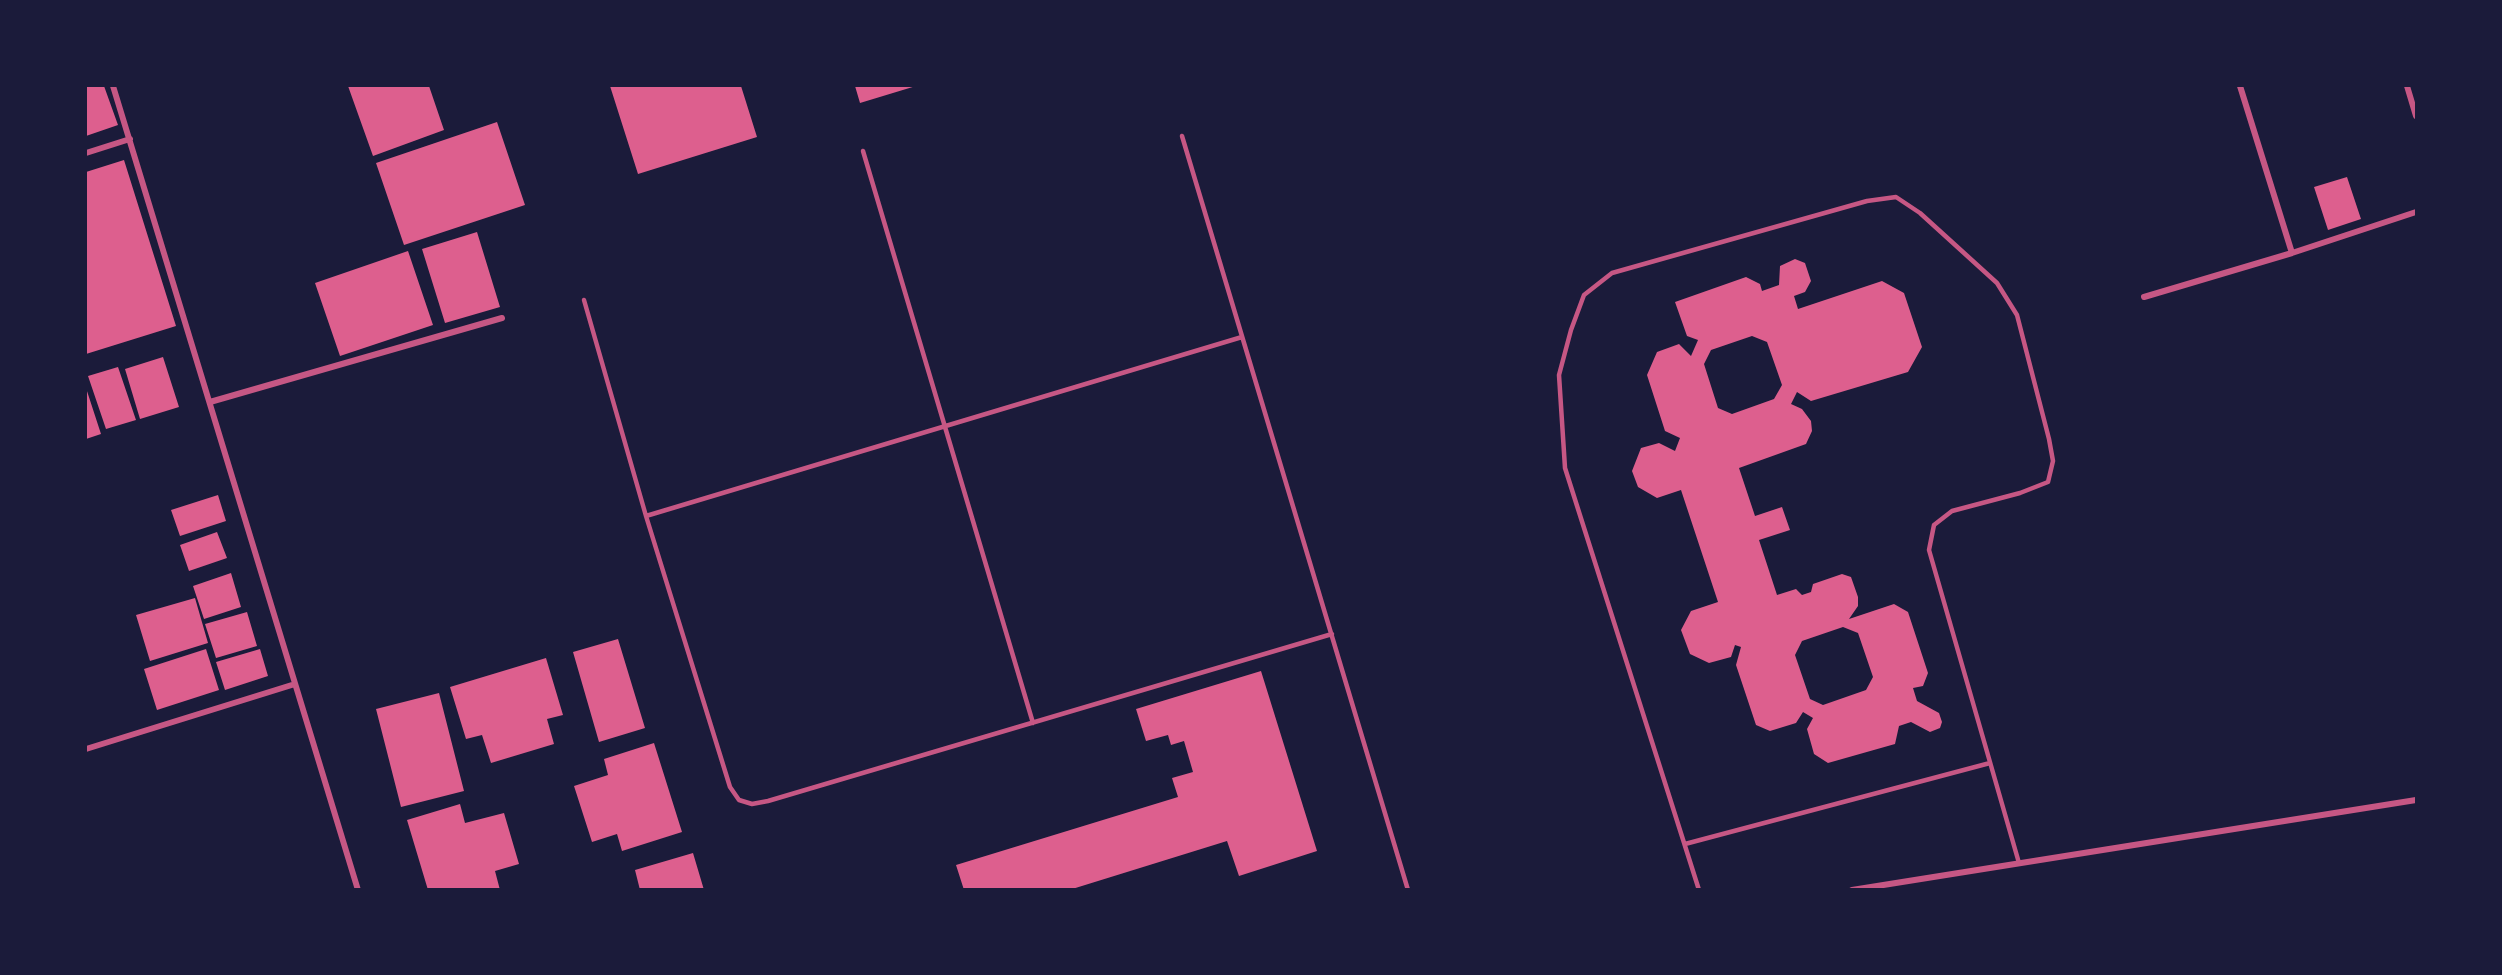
<!DOCTYPE html>
<style>
body{margin:0}
#map{position:relative;width:2502px;height:975px;overflow:hidden;background:#1b1b3a;font-family:"Golos Text",sans-serif}
canvas{display:block}
.frame{position:absolute;inset:0;border:87px solid #1b1b3a;pointer-events:none}
</style>
<div id="map">
<canvas width="2502" height="975"></canvas>
<div class="frame"></div>
</div>
<script>
const g = document.querySelector('canvas').getContext('2d');
g.lineJoin = 'round';
function fillPath(path, color) { g.fillStyle = color; g.fill(path, 'evenodd'); }
function strokePath(path, color, width, dash) { g.strokeStyle = color; g.lineWidth = width; g.lineCap = dash ? 'butt' : 'round'; g.setLineDash(dash || []); g.stroke(path); }
const building = new Path2D(`
 M86,86H104L118,125L86,136Z
 M348,86H429L444,130L373,156Z
 M610,86H741L757,137L638,174Z
 M855,86H916L860,103Z
 M497,122L525,205L404,245L376,163Z
 M124,160L176,326L86,354V172Z
 M2347,177L2361,219L2328,230L2314,187Z
 M477,232L500,307L445,323L422,249Z
 M408,251L433,325L340,356L315,283Z
 M1795,259L1805,263L1811,281L1805,292L1794,296L1798,309L1882,281L1904,293L1922,347L1908,372L1811,401L1797,392L1791,404L1802,409L1811,421L1812,431L1806,444L1739,468L1755,516L1782,507L1790,530L1759,540L1777,595L1796,589L1802,595L1811,592L1813,584L1842,574L1851,577L1858,597V606L1849,619L1894,604L1908,612L1928,673L1923,686L1913,688L1917,701L1939,713L1942,722L1940,728L1930,732L1911,722L1899,726L1895,744L1828,763L1814,754L1807,729L1813,718L1803,712L1796,723L1770,731L1756,725L1736,665L1741,647L1735,645L1731,657L1709,663L1690,654L1681,630L1691,611L1718,602L1681,490L1657,498L1638,487L1632,471L1641,448L1659,443L1675,451L1680,438L1665,431L1647,375L1657,352L1679,344L1691,356L1698,340L1687,336L1675,302L1746,277L1760,284L1762,291L1779,285L1780,266ZM1752,336L1767,342L1782,385L1774,399L1732,414L1718,408L1704,364L1711,350ZM1843,627L1858,633L1873,677L1866,690L1823,705L1810,699L1795,655L1802,641Z
 M163,357L179,407L140,419L125,369Z
 M118,367L136,420L106,429L88,376Z
 M86,388L101,434L86,439Z
 M218,495L226,521L180,536L171,510Z
 M217,532L227,558L189,571L180,545Z
 M231,573L241,607L204,619L193,586Z
 M195,598L208,643L150,661L136,615Z
 M247,612L257,646L216,658L205,624Z
 M618,639L645,728L599,742L573,652Z
 M206,649L219,690L157,710L144,669Z
 M260,649L268,676L225,690L216,662Z
 M546,658L563,715L547,719L554,744L491,763L482,735L466,739L450,687Z
 M1261,671L1317,851L1239,876L1227,841L1069,890H964L956,865L1178,797L1172,778L1193,772L1184,741L1171,745L1168,735L1146,741L1136,709Z
 M439,693L464,791L401,807L376,709Z
 M654,743L682,832L622,851L617,834L592,842L574,786L608,775L604,759Z
 M460,804L465,823L504,813L519,864L495,871L500,890H428L407,820Z
 M693,853L704,890H640L635,870Z`);
const service = new Path2D(`
 M1182,136L1408,890
 M863,151L1033,723
 M584,300L646,516L730,787L739,800L752,804L768,801L1332,634
 M646,516L1242,337
 M1685,844L1990,763
 M1699,890L1565,468L1559,375L1571,330L1584,295L1612,273L1867,201L1896,197L1920,213L1997,283L2017,315L2049,439L2053,461L2048,482L2020,493L1952,511L1934,525L1929,550L2019,863`);
const minor = new Path2D(`
 M113,86L358,890
 M2240,86L2292,253
 M2407,86L2416,116
 M86,153L130,139
 M2144,297L2292,253L2416,212
 M210,402L502,318
 M86,749L295,684
 M1852,890L2416,800`);
fillPath(building, '#dd5f8e');
strokePath(service, '#c65784', 4.5);
strokePath(minor, '#c65784', 6);
</script>
